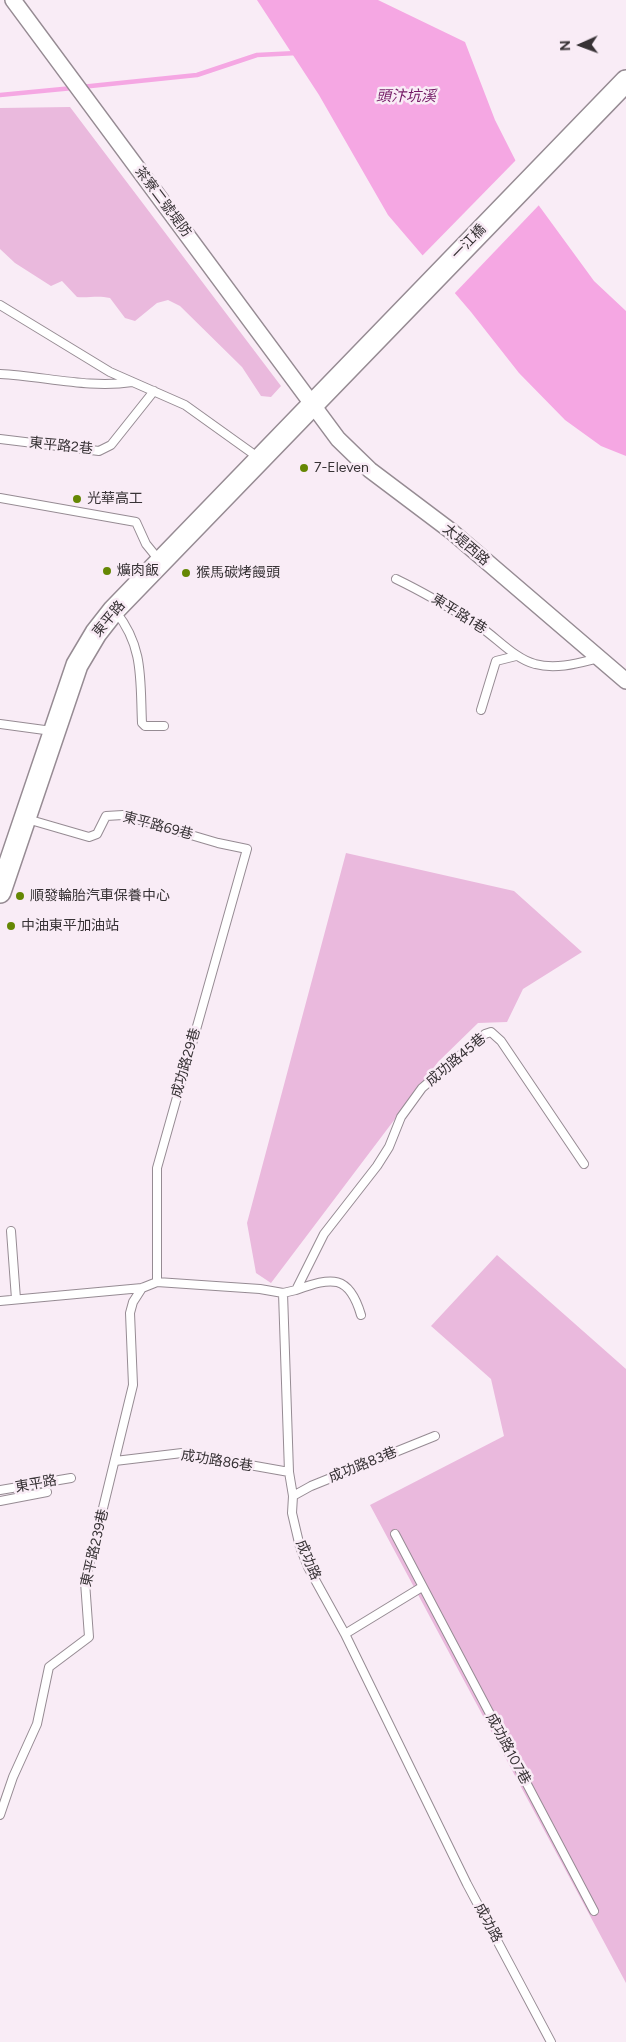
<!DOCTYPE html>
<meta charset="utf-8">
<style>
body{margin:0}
#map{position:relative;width:626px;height:2042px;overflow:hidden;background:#f9ecf6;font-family:Figtree,sans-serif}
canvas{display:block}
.north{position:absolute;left:556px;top:20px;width:50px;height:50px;-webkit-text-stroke:4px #f9ecf6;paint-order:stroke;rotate:268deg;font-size:14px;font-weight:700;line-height:20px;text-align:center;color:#373235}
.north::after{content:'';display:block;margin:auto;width:18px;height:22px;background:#373235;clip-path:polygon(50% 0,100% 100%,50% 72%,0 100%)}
</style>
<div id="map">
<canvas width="626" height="2042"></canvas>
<div class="north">N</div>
</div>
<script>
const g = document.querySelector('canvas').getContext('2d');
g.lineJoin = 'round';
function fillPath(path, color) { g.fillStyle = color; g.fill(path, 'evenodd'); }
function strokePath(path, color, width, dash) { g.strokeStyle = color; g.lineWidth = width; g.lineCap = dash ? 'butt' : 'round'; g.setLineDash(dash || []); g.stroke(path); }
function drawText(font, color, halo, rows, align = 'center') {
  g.font = font + ' Figtree,"Noto Sans TC",sans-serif'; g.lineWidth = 5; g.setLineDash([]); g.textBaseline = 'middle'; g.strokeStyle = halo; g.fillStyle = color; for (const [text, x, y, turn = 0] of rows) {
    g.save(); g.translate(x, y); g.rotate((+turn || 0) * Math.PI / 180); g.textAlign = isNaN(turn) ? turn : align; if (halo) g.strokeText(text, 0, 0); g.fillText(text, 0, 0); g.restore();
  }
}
const green = new Path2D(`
 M70,107L281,386L271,397L261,396L242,367L180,306L168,300L157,303L135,321L125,318L110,298C98,295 89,298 77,297L62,281L51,286L15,263L0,249V108Z
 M346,853L514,891L582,952L523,989L507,1022L478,1023L438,1062L271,1283L256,1273L247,1223Z
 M497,1255L626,1369V1983L370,1505L504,1436L491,1379L431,1326Z`);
const water = new Path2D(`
 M257,0H378L465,42L495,120L537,203L594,281L626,311V456L601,446L565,420L519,373L471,312L388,215L319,95Z`);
const pier = new Path2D(`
 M517,159L540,204L453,295L421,257Z`);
const stream = new Path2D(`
 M81,87L197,75L257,55L297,53
 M0,95L73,88`);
const lane = new Path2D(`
 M0,305L110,372L185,405L259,458
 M0,374C43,376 90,389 132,382
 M0,439L99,451L111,445L154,391
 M0,498L136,522L146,544L159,560
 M396,579C425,593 452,609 479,626C497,638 515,659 535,664C556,670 579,663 599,658
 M116,612C144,647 140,680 142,723L145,726H164
 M481,710L496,661L516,656
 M0,724L52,731
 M27,819L89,837L97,834L106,816L123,815L218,843L247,849L157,1168V1282
 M11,1231L16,1299
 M296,1290C332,1277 349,1274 361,1315
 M283,1293L296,1290L324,1234L377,1166L389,1147L401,1117L422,1088L485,1034L491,1032L501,1041L584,1164
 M0,1301L142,1288L157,1282L260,1289L283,1293L289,1472L293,1496L292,1513L300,1547L308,1567L345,1634L467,1884L551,2042
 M115,1461L182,1453L289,1472
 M0,1490L71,1478
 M293,1496L311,1486L435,1436
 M0,1501L47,1492
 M395,1534L594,1911
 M345,1634L422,1587
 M0,1815L13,1777L37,1724L49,1667L89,1637L85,1582L133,1385L130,1313L133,1302L142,1288`);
const street = new Path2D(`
 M13,0L338,439L370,470L451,531L626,681`);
const secondary = new Path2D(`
 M0,892L77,665L96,633L114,610L626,81`);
const markers = [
 [304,468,5,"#658704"],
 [77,499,5,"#658704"],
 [107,571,5,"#658704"],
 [186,573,5,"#658704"],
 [20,896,5,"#658704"],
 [11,926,5,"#658704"]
];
const streetNames = [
 ["茶寮二號堤防",163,202,53],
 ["一江橋",469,242,-46],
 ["東平路2巷",61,446,6],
 ["太堤西路",466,545,40],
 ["東平路1巷",459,614,32],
 ["東平路",109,619,-50],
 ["東平路69巷",158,826,15],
 ["成功路45巷",456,1060,-40],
 ["成功路29巷",186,1063,-74],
 ["成功路86巷",217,1461,9],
 ["成功路83巷",363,1465,-22],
 ["東平路",36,1484,-10],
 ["東平路239巷",95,1548,-77],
 ["成功路",308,1560,67],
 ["成功路107巷",508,1749,62],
 ["成功路",488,1923,62]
];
const poiNames = [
 ["7-Eleven",314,468],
 ["光華高工",87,499],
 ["爌肉飯",117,571],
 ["猴馬碳烤饅頭",196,573],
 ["順發輪胎汽車保養中心",30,896],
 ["中油東平加油站",21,926]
];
const waterNames = [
 ["頭汴坑溪",406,97]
];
fillPath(green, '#eab9dd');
fillPath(water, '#f5a7e3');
fillPath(pier, '#f9ecf6');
strokePath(stream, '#f5a7e3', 4.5);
strokePath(lane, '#968b93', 10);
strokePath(street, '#968b93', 18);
strokePath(secondary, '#968b93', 24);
strokePath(lane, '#fff', 8);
strokePath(street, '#fff', 15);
strokePath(secondary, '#fff', 21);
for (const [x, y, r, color] of markers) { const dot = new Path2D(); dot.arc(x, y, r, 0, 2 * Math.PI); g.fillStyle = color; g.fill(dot); strokePath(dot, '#f9ecf6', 2); }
drawText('14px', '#373235', '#f9ecf6', streetNames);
drawText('14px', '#373235', '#f9ecf6', poiNames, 'left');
drawText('italic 15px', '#741b66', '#f9ecf6', waterNames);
</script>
